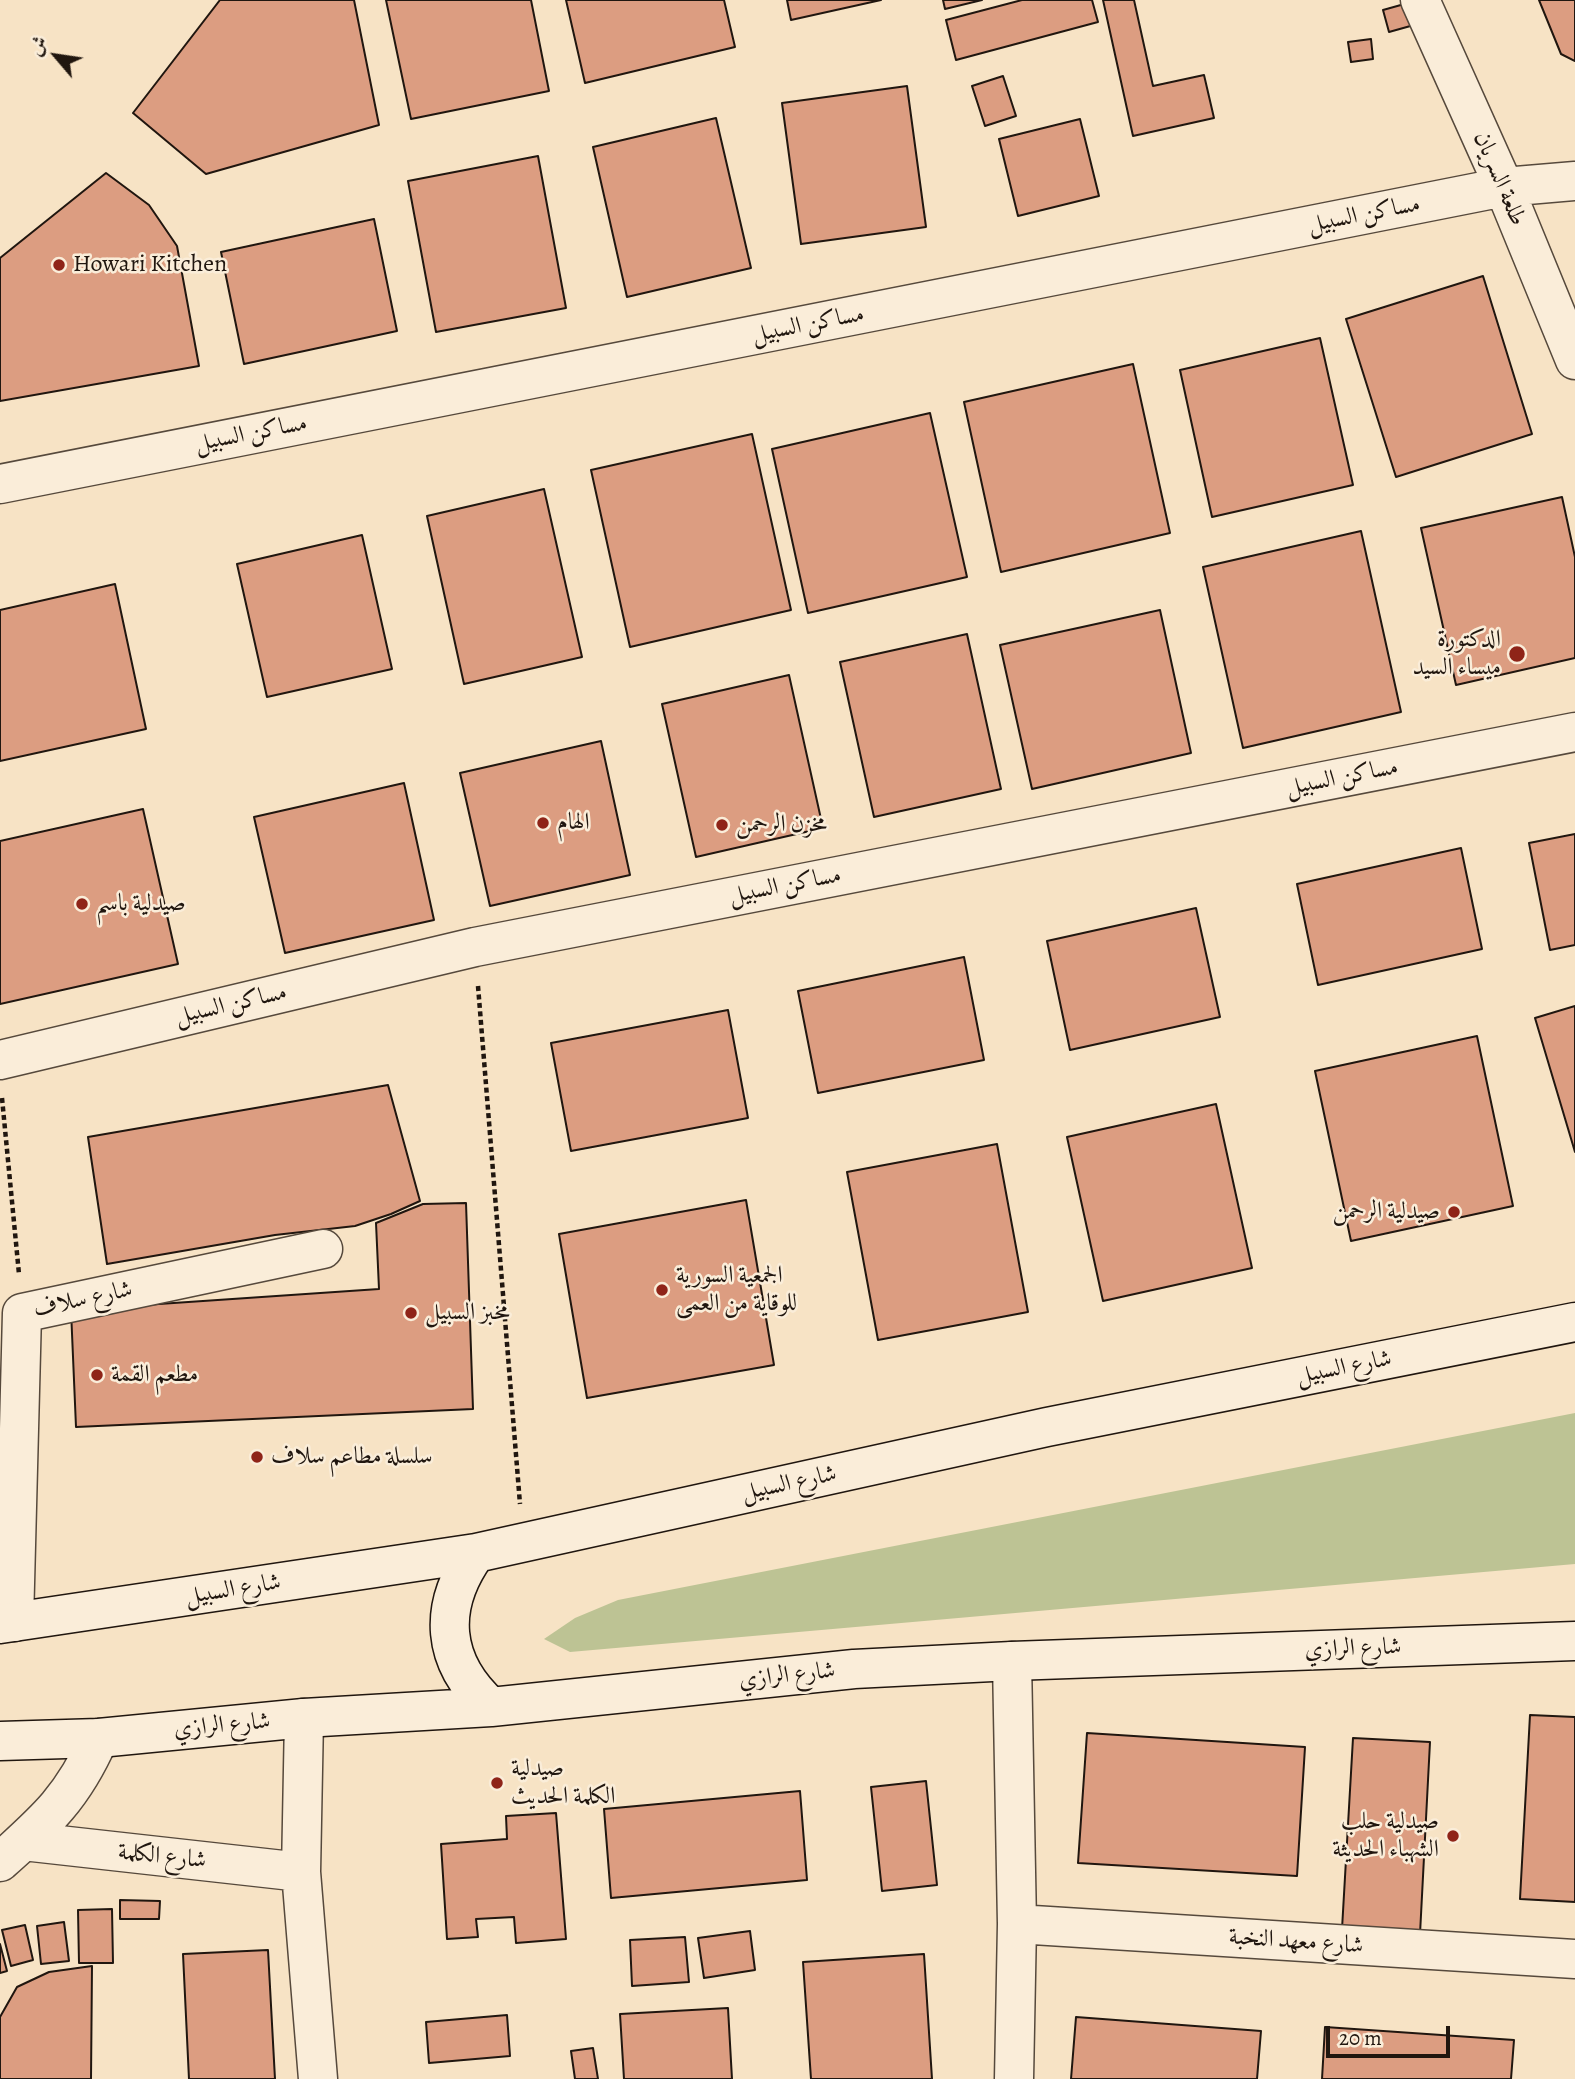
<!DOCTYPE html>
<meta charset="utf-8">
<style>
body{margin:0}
#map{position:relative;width:1575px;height:2079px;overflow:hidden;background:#f7e3c5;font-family:Alegreya,Amiri,serif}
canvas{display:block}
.north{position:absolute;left:21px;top:21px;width:70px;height:70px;-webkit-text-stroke:5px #faedd9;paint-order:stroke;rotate:299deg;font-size:19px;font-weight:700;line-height:28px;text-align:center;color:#20160f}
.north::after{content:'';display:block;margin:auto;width:24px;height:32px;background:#20160f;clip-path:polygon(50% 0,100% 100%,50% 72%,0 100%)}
.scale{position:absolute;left:1326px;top:2026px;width:124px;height:32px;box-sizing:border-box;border:4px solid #20160f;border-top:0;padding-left:9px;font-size:21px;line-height:24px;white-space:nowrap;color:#20160f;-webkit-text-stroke:5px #faedd9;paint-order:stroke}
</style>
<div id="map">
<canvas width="1575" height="2079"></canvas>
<div class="north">ش</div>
<div class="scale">20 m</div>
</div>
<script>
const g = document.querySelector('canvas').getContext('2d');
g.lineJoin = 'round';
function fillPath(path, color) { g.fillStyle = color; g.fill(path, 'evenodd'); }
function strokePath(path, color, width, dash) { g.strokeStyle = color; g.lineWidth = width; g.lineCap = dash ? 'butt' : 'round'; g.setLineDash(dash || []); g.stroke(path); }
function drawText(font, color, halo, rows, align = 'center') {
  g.font = font + ' Alegreya,Amiri,serif'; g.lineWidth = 5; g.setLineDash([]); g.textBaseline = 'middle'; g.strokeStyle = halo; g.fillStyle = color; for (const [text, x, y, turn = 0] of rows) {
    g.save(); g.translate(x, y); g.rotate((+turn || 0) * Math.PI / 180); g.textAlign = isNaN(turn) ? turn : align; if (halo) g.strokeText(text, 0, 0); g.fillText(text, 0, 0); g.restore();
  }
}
const green = new Path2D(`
 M1575,1413V1564L570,1652L544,1639L575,1618L618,1600Z`);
const building = new Path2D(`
 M220,0H354L379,125L206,174L133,113Z
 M386,0H531L549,91L411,119Z
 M566,0H724L735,47L585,83Z
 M787,0H881L791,20Z
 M943,0H982L945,9Z
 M1022,0H1092L1098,22L956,60L946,20Z
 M1103,0H1134L1153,86L1204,75L1214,118L1133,136Z
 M1539,0H1575V61L1561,54Z
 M1408,3L1414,25L1389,32L1383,10Z
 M1371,39L1373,59L1351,62L1348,42Z
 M1003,76L1016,116L985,126L972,86Z
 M907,86L926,227L801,244L782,103Z
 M716,118L751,268L627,297L593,147Z
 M1080,119L1099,196L1018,216L999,139Z
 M538,156L566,308L436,332L408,181Z
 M106,173L149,205L177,246L199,366L0,401V258Z
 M374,219L397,331L244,364L221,252Z
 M1483,276L1532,434L1396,477L1346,319Z
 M1320,338L1353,485L1212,517L1180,370Z
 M1133,364L1170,533L1001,572L964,402Z
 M930,413L967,577L808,613L772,449Z
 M752,434L791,610L630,647L591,470Z
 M544,489L582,657L464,684L427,516Z
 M1562,497L1575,557V658L1456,685L1421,528Z
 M1361,531L1401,712L1243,748L1203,567Z
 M362,535L392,669L267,697L237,564Z
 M115,584L146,729L0,761V610Z
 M1160,610L1191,753L1032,789L1000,645Z
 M967,634L1001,789L874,817L840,662Z
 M789,675L823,828L696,857L662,704Z
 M601,741L630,875L490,906L460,773Z
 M404,783L434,920L285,953L254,817Z
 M143,809L178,964L0,1004V841Z
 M1575,834V945L1550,950L1529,843Z
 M1461,848L1482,949L1318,985L1297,884Z
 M1196,908L1220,1017L1070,1050L1047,941Z
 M964,957L984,1060L818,1093L798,991Z
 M1575,1006V1152L1535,1018Z
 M728,1010L748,1118L571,1151L551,1043Z
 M1477,1036L1513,1206L1351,1241L1315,1071Z
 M388,1085L420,1201L391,1214L355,1226L275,1235L107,1264L88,1137Z
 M1216,1104L1252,1268L1103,1301L1067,1137Z
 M997,1144L1028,1312L878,1340L847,1172Z
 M746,1200L774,1365L587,1398L559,1234Z
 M466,1203L473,1409L76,1427L71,1310L379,1289L376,1223L423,1204Z
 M1530,1715L1575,1717V1902L1520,1899Z
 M1087,1733L1305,1747L1297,1876L1078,1863Z
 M1353,1738L1430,1742L1420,1934L1342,1929Z
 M926,1781L937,1885L882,1891L871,1787Z
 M800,1791L807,1880L611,1898L604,1809Z
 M556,1813L566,1939L516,1943L514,1917L476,1919L478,1937L447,1939L441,1844L507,1839L506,1816Z
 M120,1900L160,1901L159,1919H120Z
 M112,1909L113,1963H79L78,1910Z
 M64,1922L69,1961L41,1964L37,1926Z
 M25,1925L33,1960L11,1966L2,1930Z
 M750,1931L755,1970L704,1978L698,1938Z
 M685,1937L689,1982L632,1986L630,1940Z
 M0,1944L7,1971L0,1973Z
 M268,1950L275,2079H189L183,1954Z
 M924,1954L932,2079H811L803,1962Z
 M92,1966L91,2079H0V2017L17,1987L49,1972Z
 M728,2008L732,2079H624L620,2014Z
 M507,2015L510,2056L429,2063L426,2022Z
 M1076,2017L1261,2031L1257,2079H1071Z
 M1325,2027L1514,2040L1511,2079H1322Z
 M593,2048L598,2079H575L571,2051Z`);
const path = new Path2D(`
 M478,986L520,1504
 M2,1098L19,1274`);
const street = new Path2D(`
 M1420,0L1504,187L1575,360
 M0,484L1504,187L1575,181
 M0,1060L475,947L1575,732
 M14,1622L22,1313L323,1249
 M1012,1661L1017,1924L1014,2079
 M304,1718L301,1872L318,2079
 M23,1841L301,1872
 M0,1862C47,1820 73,1797 99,1738
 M1017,1924L1575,1959`);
const secondary = new Path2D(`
 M476,1553C437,1607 441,1662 491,1707
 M0,1624L476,1553L1047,1427L1575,1322
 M0,1741L99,1738L304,1718L491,1707L854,1669L1012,1661L1575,1641`);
const markers = [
 [59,265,7,"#8f2418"],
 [1517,654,9,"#8f2418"],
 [543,823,7,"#8f2418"],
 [722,825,7,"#8f2418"],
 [82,904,7,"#8f2418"],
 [1454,1212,7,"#8f2418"],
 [662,1290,7,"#8f2418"],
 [411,1313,7,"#8f2418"],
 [97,1375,7,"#8f2418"],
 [257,1457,7,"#8f2418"],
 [497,1783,7,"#8f2418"],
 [1453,1836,7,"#8f2418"]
];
const streetNames = [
 ["طلعة السريان",1499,179,67],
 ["مساكن السبيل",1364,215,-11],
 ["مساكن السبيل",808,325,-11],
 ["مساكن السبيل",251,434,-11],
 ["مساكن السبيل",1342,778,-11],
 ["مساكن السبيل",785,886,-11],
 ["مساكن السبيل",231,1005,-13],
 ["شارع سلاف",83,1300,-12],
 ["شارع السبيل",1344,1368,-11],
 ["شارع السبيل",789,1484,-12],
 ["شارع السبيل",233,1590,-9],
 ["شارع الرازي",1353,1649,-2],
 ["شارع الرازي",787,1676,-6],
 ["شارع الرازي",222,1726,-5],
 ["شارع الكلمة",162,1857,6],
 ["شارع معهد النخبة",1296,1942,4]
];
const poiNames = [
 ["Howari Kitchen",73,265],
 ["الدكتورة",1501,640,"right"],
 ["ميساء السيد",1501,668,"right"],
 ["الهام",557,823],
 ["مخزن الرحمن",736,825],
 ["صيدلية باسم",96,904],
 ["صيدلية الرحمن",1440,1212,"right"],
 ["الجمعية السورية",676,1276],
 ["للوقاية من العمى",676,1304],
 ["مخبز السبيل",425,1313],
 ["مطعم القمة",111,1375],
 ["سلسلة مطاعم سلاف",271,1457],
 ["صيدلية",511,1769],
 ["الكلمة الحديث",511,1797],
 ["صيدلية حلب",1439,1822,"right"],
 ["الشهباء الحديثة",1439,1850,"right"]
];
fillPath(green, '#bdc394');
fillPath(building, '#dc9d81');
strokePath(building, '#20160f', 2);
strokePath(street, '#56493c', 41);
strokePath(secondary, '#20160f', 41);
strokePath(path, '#20160f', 4.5, [5, 3.5]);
strokePath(street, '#faedd9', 38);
strokePath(secondary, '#faedd9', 38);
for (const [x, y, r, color] of markers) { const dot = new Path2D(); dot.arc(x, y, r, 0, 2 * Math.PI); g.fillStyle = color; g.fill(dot); strokePath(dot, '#faedd9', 2.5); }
drawText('24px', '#20160f', '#faedd9', streetNames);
drawText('24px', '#20160f', '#faedd9', poiNames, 'left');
</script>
